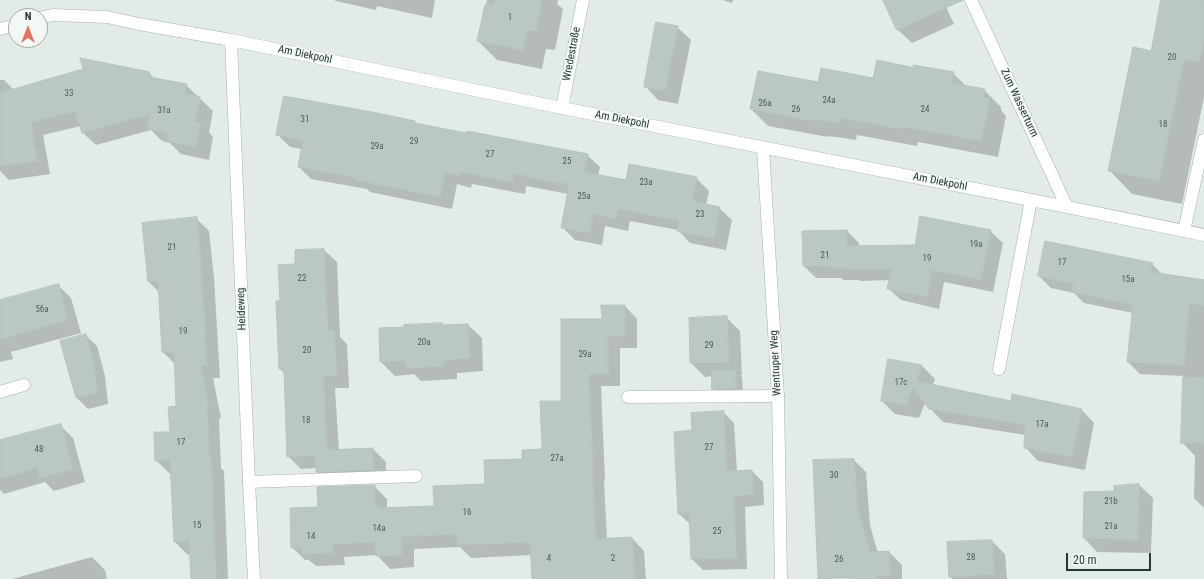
<!DOCTYPE html>
<meta charset="utf-8">
<style>
body{margin:0}
#map{position:relative;width:1204px;height:579px;overflow:hidden;background:#e3ebe6;font-family:"Roboto Condensed",sans-serif}
canvas{display:block}
.north{position:absolute;left:8px;top:8px;width:40px;height:40px;box-sizing:border-box;background:#f3f8f4;border:1px solid #a0aca6;border-radius:50%;rotate:0deg;font-size:11px;font-weight:700;line-height:16px;text-align:center;color:#243a31}
.north::after{content:'';display:block;margin:auto;width:14px;height:18px;background:#e37368;clip-path:polygon(50% 0,100% 100%,50% 72%,0 100%)}
.scale{position:absolute;left:1066px;top:553px;width:85px;height:18px;box-sizing:border-box;border:2px solid #243a31;border-top:0;padding-left:5px;font-size:12px;line-height:14px;white-space:nowrap;color:#243a31;-webkit-text-stroke:3px #f3f8f4;paint-order:stroke}
</style>
<div id="map">
<canvas width="1204" height="579"></canvas>
<div class="north">N</div>
<div class="scale">20 m</div>
</div>
<script>
const g = document.querySelector('canvas').getContext('2d');
g.lineJoin = 'round';
function fillPath(path, color) { g.fillStyle = color; g.fill(path, 'evenodd'); }
function strokePath(path, color, width, dash) { g.strokeStyle = color; g.lineWidth = width; g.lineCap = dash ? 'butt' : 'round'; g.setLineDash(dash || []); g.stroke(path); }
function drawText(font, color, halo, rows, align = 'center') {
  g.font = font + ' "Roboto Condensed",sans-serif'; g.lineWidth = 3; g.setLineDash([]); g.textBaseline = 'middle'; g.strokeStyle = halo; g.fillStyle = color; for (const [text, x, y, turn = 0] of rows) {
    g.save(); g.translate(x, y); g.rotate((+turn || 0) * Math.PI / 180); g.textAlign = isNaN(turn) ? turn : align; if (halo) g.strokeText(text, 0, 0); g.fillText(text, 0, 0); g.restore();
  }
}
const shadow = new Path2D(`
 M334,0H435L432,18L377,6L376,10L336,1Z
 M487,0H558L557,4L563,9L555,50L546,49L542,69L497,60L478,41Z
 M723,0H733L732,3Z
 M884,0H943L954,24L912,43L898,30Z
 M1162,0H1204V97L1182,204L1132,194L1109,170L1151,52Z
 M677,27L691,40L678,104L658,100L645,86Z
 M916,69L953,73L967,87L984,90L1001,107V110L1006,116L998,157L918,142L917,146L857,135L856,140L829,136L828,137L768,126L751,109L819,83L874,79Z
 M149,73L155,79L186,85L213,111L209,132L213,137L209,160L181,154L170,143L162,141L151,130L96,145L82,132L81,126L43,135L50,174L9,180L0,171V80H4L14,90Z
 M415,122L417,124L467,134L587,155L600,167L598,176L627,181L696,178L709,191L706,205L719,208L732,220L726,250L690,243L678,230L630,221L628,231L605,226L602,245L575,240L562,227L568,194L526,186L525,194L472,184L471,188L457,184L452,209L370,192L367,189L311,179L299,167L302,149L290,147L277,134Z
 M196,218L209,231L214,278L220,378H213L221,418L219,419L221,468L224,471L228,579H192L191,554L188,555L175,542L172,473H169L156,460L171,433L177,407L176,365L163,352L159,292L149,282L143,224Z
 M847,231L859,243V247L915,246L990,231L1003,243L993,292L944,282L939,309L901,300L888,288L890,280L860,281L859,280H843L841,278H816L804,266Z
 M324,250L337,262L340,337L347,344L349,388H335L339,451L373,449L386,462V482L330,484L317,472V468L301,469L288,456L285,374L280,369L281,302L296,265Z
 M1152,264L1163,275L1204,281V508L1194,498L1195,456L1182,442L1184,376L1140,374L1128,362L1133,313L1084,303L1074,293L1051,288L1039,276Z
 M58,285L71,298L81,333L11,352L13,359L0,362V302Z
 M625,306L637,319V348H620V386H601L605,481H604L607,540L632,538L644,551L646,579H533L532,555L471,558L460,547L414,549V567L390,569L377,555L344,557L345,565L316,566L309,560H305L292,547L319,508L374,486L387,499V509L435,507L486,485L523,460L543,450L562,402L603,320Z
 M726,317L740,331L742,375H740L742,377L743,395H720L713,389V376L705,377L691,363Z
 M468,325L482,338L483,371L457,373V379L421,381L414,374L395,376L381,362L380,329Z
 M85,335L97,346L105,376L108,404L88,409L77,398Z
 M889,360L922,366L935,379L933,385L1012,402L1081,409L1094,423L1085,470L1038,461L1025,447L1026,435L943,422L925,403L919,418L895,414L882,401Z
 M723,412L734,423L737,472L752,471L763,482L764,505L745,507L747,569L703,570L692,559L690,524L679,514L693,431Z
 M60,425L73,438L85,482L54,491L45,482L4,494L0,490V441Z
 M854,460L866,472L870,525L878,553L889,552L902,565V579L819,578Z
 M1139,485L1153,498L1151,553L1097,552L1084,538L1115,492V487Z
 M992,541L1005,554L1007,579H953L950,576Z
 M92,557L105,570L107,579H12Z`);
const building = new Path2D(`
 M495,0H542L536,31L527,30L523,50L477,41L485,5L493,6Z
 M883,0H963L897,30Z
 M1161,0H1204V41L1199,62L1184,59L1159,181L1108,171L1133,47L1151,51Z
 M656,22L678,26L665,91L644,87Z
 M80,58L150,72L149,77L187,84L185,93L200,97L195,122L201,123L196,147L167,141L168,133L147,128L150,114L82,133L75,111L31,122L37,161L0,166V93L83,69Z
 M877,60L915,68L913,65L954,72L952,83L985,89L983,97L990,98L981,141L901,126L900,129L841,118L840,123L812,119L811,121L750,109L758,71L818,82L821,68L873,78Z
 M284,96L377,113L415,121V123L466,133L467,131L588,154L584,172L626,180L629,164L697,177L692,201L720,207L714,238L677,231L679,221L618,209L616,219L593,214L590,233L561,228L569,185L514,174L512,182L460,172L459,176L445,172L440,197L356,180L357,178L298,167L303,140L276,135Z
 M920,216L991,230L981,280L932,270L927,297L887,289L891,269H847V268H830V266H803L802,231L847,230V246L915,245Z
 M197,217L201,265L207,365L201,366L209,406H207L209,457H211L216,579H191L189,541L174,542L170,460L155,461L154,432H170L168,407L176,406L174,352H162L158,281L148,282L142,223Z
 M1045,241L1153,263L1151,272L1204,280V306L1189,303L1184,365L1127,362L1133,305L1071,292L1073,284L1038,276Z
 M324,249L328,331H334L337,375L323,376L327,450L373,448L374,470L316,472L315,455L287,457L284,369H279L276,301H280L278,265L295,264V250Z
 M59,284L68,320L0,339V300Z
 M601,305H625V336H608V374H589L593,468H592L596,539L632,537L635,579H532L530,542L457,545V534L401,537L402,555L376,556L375,542L332,544L333,553L302,554V547L291,548L290,508L318,507L317,487L375,485V505H378V508L434,506L433,486L485,484L484,460L522,459V450L542,449L540,401H561V319H602Z
 M727,316L729,362L690,363L689,318Z
 M442,323L443,325L468,324L470,358L444,360V366L406,368V361L380,362L379,328L404,327V325Z
 M86,334L94,364L97,393L76,398L60,341Z
 M888,359L922,365L916,381L1011,401L1012,394L1082,409L1072,457L1024,448L1025,425L929,409L913,388L906,405L881,401Z
 M712,370H736V389H712Z
 M1183,377L1204,378V443H1181Z
 M724,411L727,471L752,470L753,494L734,496L736,558L691,559L689,513L678,514L674,432L692,430L691,413Z
 M61,424L73,469L40,478L37,468L0,479V440Z
 M854,459L858,511L870,552L889,551L891,576H876V579H851V577L818,579L813,460Z
 M1139,484L1138,540L1083,538L1084,492L1114,491V486Z
 M992,540L994,574L949,577L947,542Z`);
const lane = new Path2D(`
 M1184,231L1204,140
 M999,369L1031,200
 M628,397L778,396
 M249,482L416,476`);
const street = new Path2D(`
 M971,0L1067,207
 M40,18L53,15L107,17L139,24L231,40L562,108L1067,207L1204,235
 M0,29L16,25
 M231,40L249,482L254,579
 M562,108L583,0
 M763,148L778,396L781,579
 M0,392L24,385`);
const numberNames = [
 ["1",510,18],
 ["20",1172,58],
 ["33",69,94],
 ["24a",829,101],
 ["26a",765,104],
 ["26",796,110],
 ["24",925,110],
 ["31a",164,111],
 ["31",305,120],
 ["18",1163,125],
 ["29",414,142],
 ["29a",377,147],
 ["27",490,155],
 ["25",567,162],
 ["23a",646,183],
 ["25a",584,197],
 ["23",700,215],
 ["19a",976,245],
 ["21",172,248],
 ["21",825,256],
 ["19",927,259],
 ["17",1062,263],
 ["22",302,279],
 ["15a",1128,280],
 ["56a",42,310],
 ["19",183,332],
 ["20a",424,343],
 ["29",709,346],
 ["20",307,351],
 ["29a",585,355],
 ["17c",901,383],
 ["18",306,421],
 ["17a",1042,425],
 ["17",181,443],
 ["27",709,448],
 ["48",39,450],
 ["27a",557,459],
 ["30",834,476],
 ["21b",1111,502],
 ["16",467,513],
 ["15",197,526],
 ["21a",1111,527],
 ["14a",379,529],
 ["25",717,532],
 ["14",311,537],
 ["28",971,558],
 ["4",549,559],
 ["2",613,559],
 ["26",839,560]
];
const streetNames = [
 ["Wredestraße",572,54,-79],
 ["Am Diekpohl",305,55,12],
 ["Zum Wasserturm",1019,103,65],
 ["Am Diekpohl",622,120,11],
 ["Am Diekpohl",940,182,11],
 ["Heideweg",242,309,-92],
 ["Wentruper Weg",776,363,-93]
];
fillPath(shadow, '#0003');
fillPath(building, '#bbc8c1');
strokePath(building, '#b6c4bc', 1);
strokePath(lane, '#a6b2ac', 13);
strokePath(street, '#a6b2ac', 13);
strokePath(lane, '#fff', 12);
strokePath(street, '#fff', 12);
drawText('9px', '#4a5e55', null, numberNames);
drawText('11px', '#243a31', '#f3f8f4', streetNames);
</script>
